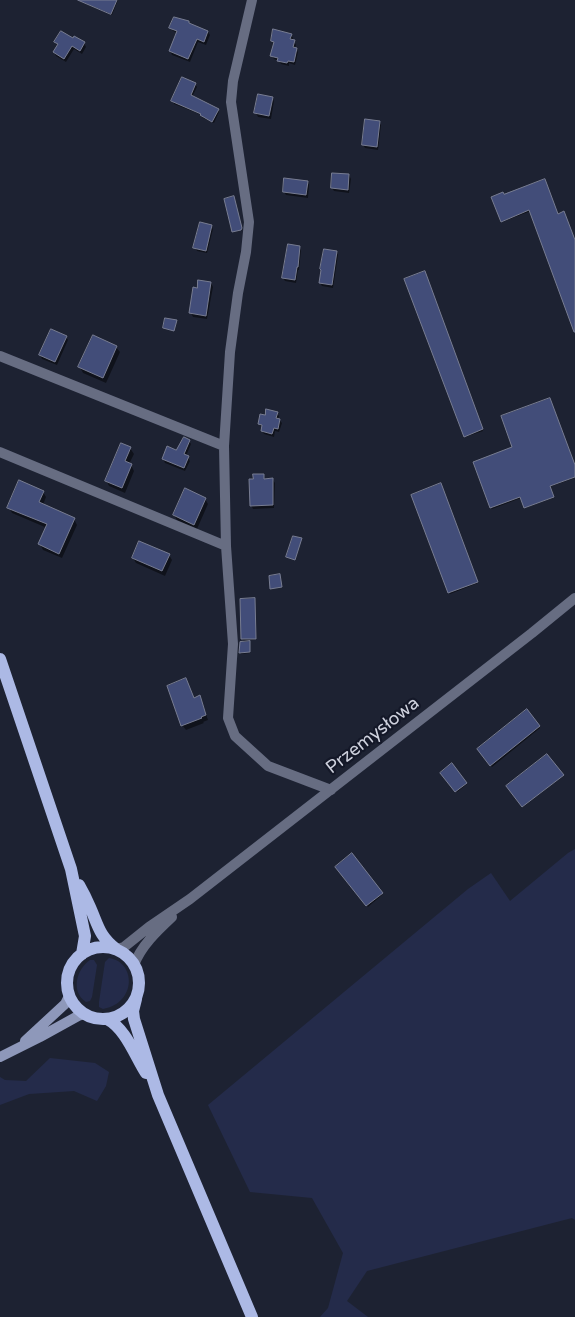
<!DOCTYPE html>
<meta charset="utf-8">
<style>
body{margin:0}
canvas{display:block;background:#1d2232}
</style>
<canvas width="575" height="1317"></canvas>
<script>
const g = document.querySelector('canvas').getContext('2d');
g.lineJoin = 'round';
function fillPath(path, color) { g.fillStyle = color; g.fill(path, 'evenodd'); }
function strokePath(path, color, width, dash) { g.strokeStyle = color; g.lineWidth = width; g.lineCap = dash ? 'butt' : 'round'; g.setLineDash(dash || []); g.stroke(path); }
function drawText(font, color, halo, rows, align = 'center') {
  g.font = font + ' "Varela Round",sans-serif'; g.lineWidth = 4.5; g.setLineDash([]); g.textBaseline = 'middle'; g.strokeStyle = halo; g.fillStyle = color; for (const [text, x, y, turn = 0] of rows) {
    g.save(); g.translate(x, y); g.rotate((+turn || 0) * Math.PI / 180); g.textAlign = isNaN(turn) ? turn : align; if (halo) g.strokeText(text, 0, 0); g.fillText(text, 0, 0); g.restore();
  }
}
const green = new Path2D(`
 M575,849V1220L572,1218L367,1271L347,1301L368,1317H320L328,1308L343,1253L312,1198L250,1192L208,1105L468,889L491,873L510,901L568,853Z
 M109,958C136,962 137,1003 103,1009L99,1007V1002L105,962Z
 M90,960H94L97,965L92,997L90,1001L86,1002C70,991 77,969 90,960Z
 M50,1058L95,1063L109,1072L106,1086L97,1101L74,1091L29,1094L0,1105V1077L5,1080L26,1081Z`);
const shadow = new Path2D(`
 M95,0H118L112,15L94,7L93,6Z
 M190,24L208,32L210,35L206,45L198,42L190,62L172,55L170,51L178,33L173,31L171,28Z
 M291,35L293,38L292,41H294L296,45L295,48L298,52L295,65L289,63V66L281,64L279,61L274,59L272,56L274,44L272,40Z
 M74,38L84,43L86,47L82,54L74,49L66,62L56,56L54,52L58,46L56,42L73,40Z
 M195,84L197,87L192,97L218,110L219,112L214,123L203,118L202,115L174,104L173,101Z
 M272,98L274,101L271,119L258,117L256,113Z
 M379,122L381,125L378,150L365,148L363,145Z
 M349,175L351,179L349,193L334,191L332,188Z
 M307,182L309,185L308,198L286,195L284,192Z
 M492,198L558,215L575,242V331L531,211L502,222Z
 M211,226L213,229L207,253L197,251L195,247Z
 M299,247L301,250L299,270H298L296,283L285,281L283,278Z
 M336,252L338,255L333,288L322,286L320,283Z
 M424,273L483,431L465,437L406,279Z
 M211,283L213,287L207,319L193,317L191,313L198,290Z
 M66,337L68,340L57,365L42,359L40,355Z
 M116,347L120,352L106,383L83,373L80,367Z
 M277,413L279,416L278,419L282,423L279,432L275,431L274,437L264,434L262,431L263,428L259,424L266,416Z
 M189,441L191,444L186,456L190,461L185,471L165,463L163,459L177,451Z
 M121,444L130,448L134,454L129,464L131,465L134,471L125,493L109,486L106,480Z
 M474,463L575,466V478L549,487L553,498L525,508L521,498L492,509Z
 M263,475L265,480H273L275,483L274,508L253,509L251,505Z
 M440,485L478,583L450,594L413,495Z
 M43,492L46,497L43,505L74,519L77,525L62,558L43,550L40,544L47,528L12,513L9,507Z
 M205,499L208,504L197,529L177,520L174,515Z
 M169,555L172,560L165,576L136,563L133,558Z
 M255,601L256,640H248L250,644V653L241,654V653L244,643L243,639Z
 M186,680L194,699L199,697L202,702L208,720L203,722L204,723L186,730L182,725Z
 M526,711L540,728L492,767L478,749Z
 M547,756L563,776L523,807L507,787Z
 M452,765L467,784L457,792L442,773Z
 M352,855L382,895L368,907L337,867Z`);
const building = new Path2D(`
 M78,0H117L111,14Z
 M174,17L189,21V23L208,31L204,42L197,39L188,59L169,51L177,31L169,28Z
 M273,29L292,34L290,39L295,40L293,47L297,48L294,62L288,61L287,63L277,61L278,58L270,56L274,42L271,41Z
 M61,31L73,38L74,36L85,42L80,51L72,46L64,59L53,52L58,44L54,42Z
 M182,77L196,83L191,95L219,109L212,122L200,115L201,114L171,101Z
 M258,94L273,97L269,116L254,113Z
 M365,119L380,121L377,147L362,145Z
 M332,173L349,174L348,190L331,188Z
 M284,178L308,181L306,195L283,192Z
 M545,179L558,214L564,211L575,240V332H574L529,210L501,222L491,197L503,192L504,194Z
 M234,196L242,228L241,230L232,232L224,199Z
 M200,222L212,225L206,251L193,248Z
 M288,244L300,246L298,267H297L295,280L282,278Z
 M324,249L337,251L332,285L319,283L321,270L320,269Z
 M425,271L483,429L464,437L404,279Z
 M198,280L211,282L206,316L189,313L193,287L197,288Z
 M165,318L177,320L174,331L163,328Z
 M51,329L67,336L55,362L39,355Z
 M93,335L117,346L103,378L78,367Z
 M550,398L575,465V477L550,486L554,497L524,508L520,497L490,508L473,462L512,447L501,416Z
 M266,409L278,412L276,418L280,419L278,429L274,428L272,434L261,431L262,425L258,424L260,414L265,415Z
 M184,437L190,440L184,454L189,456L184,468L162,459L167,446L176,450Z
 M121,443L131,447L125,461L132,464L122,488L105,481Z
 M253,474H264V479L273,478V505L250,506L249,479H253Z
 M19,480L44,491L39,502L75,518L59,554L38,544L47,524L7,508Z
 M441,483L478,582L448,593L411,495Z
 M185,488L206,498L194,525L173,515Z
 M293,536L302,538L295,560L286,557Z
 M139,541L170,554L162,571L132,558Z
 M280,574L282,587L270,589L269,576Z
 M255,598L256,639H241L240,599Z
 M250,641V652L239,653L240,642Z
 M186,678L194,698L200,695L206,715L201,717L202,718L181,726L167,686Z
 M527,709L540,726L490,766L477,749Z
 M547,754L564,775L522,807L506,786Z
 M452,763L467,783L455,792L440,773Z
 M352,853L383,893L366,906L335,867Z`);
const minor = new Path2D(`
 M252,0L233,81L231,102L249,222L246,252L238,293L230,352L224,446L226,546L233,644L228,718L235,736L268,766L331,790
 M0,356L224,446
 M0,452L226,546`);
const tertiary = new Path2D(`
 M116,949L124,947L149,927L190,899L532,633L575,598
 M134,965C141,946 157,931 172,917`);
const secondary = new Path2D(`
 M25,1041L65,1004L69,996
 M0,1057L40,1037L78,1016L85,1014`);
const primary = new Path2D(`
 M0,659L71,869L85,936L82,954
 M79,885C83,892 87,900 90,907C98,925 99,936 116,949
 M67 983a36 36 0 1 1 72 0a36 36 0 1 1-72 0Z
 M136,999L133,1011L134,1019L158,1095L252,1317
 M107,1019C126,1029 135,1056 146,1073`);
const streetNames = [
 ["Przemysłowa",373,736,-38]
];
fillPath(green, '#242b4a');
fillPath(shadow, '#0007');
fillPath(building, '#424d79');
strokePath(building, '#777c91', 1);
strokePath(minor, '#676d82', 10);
strokePath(tertiary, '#676d82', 10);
strokePath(secondary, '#8e98ba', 10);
strokePath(primary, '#acb9e5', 12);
drawText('18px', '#ced1dd', '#141828', streetNames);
</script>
